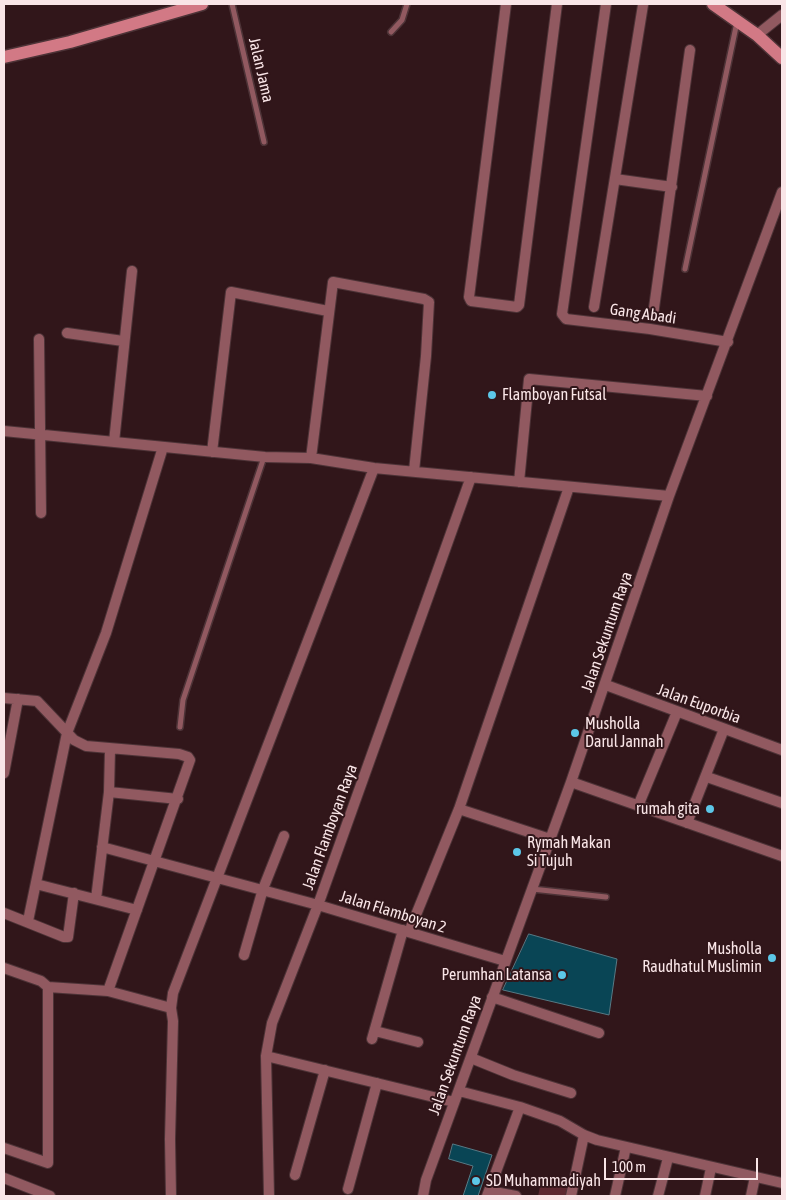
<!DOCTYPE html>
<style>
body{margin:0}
#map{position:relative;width:786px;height:1200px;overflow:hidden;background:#31161a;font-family:"Asap Condensed",sans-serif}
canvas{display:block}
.frame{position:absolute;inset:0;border:5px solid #f9e5e7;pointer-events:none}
.scale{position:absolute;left:604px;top:1158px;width:154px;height:22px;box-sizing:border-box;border:2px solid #f9e5e7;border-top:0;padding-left:6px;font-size:15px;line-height:18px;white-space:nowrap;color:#f9e5e7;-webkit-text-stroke:4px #31161a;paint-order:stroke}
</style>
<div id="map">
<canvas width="786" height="1200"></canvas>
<div class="frame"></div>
<div class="scale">100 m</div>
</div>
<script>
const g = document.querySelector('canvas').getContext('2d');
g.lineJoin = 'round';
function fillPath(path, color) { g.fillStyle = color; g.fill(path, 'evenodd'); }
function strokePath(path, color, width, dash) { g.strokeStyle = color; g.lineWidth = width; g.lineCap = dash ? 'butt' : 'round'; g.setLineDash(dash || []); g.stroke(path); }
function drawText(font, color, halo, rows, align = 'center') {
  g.font = font + ' "Asap Condensed",sans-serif'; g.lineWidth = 4; g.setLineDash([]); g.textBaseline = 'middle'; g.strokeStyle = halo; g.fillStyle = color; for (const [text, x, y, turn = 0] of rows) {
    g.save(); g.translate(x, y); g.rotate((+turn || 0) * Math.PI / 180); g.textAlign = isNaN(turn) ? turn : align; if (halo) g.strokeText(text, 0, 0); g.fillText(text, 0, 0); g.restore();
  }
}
const green = new Path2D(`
 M542,1178L570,1184L568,1196H538Z`);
const building = new Path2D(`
 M529,934L617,959L609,1015L503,990Z
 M453,1144L492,1155L478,1196H463L473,1166L449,1159Z`);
const lane = new Path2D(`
 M232,4L264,142
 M391,32L402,20L407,4
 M685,269L737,22
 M180,727L183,700L264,457
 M532,889L606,897`);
const street = new Path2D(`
 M506,4L469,297L471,301L517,307L519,305L557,4
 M606,4L562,314L566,319L650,329L728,342
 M757,35L782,15
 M615,179L672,187
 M594,307L643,5
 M653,315L690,50
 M67,333L123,341
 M39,339L41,513
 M4,431L265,457L311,458L374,468L669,496
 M114,442L132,271
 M212,452L231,292L328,311
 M311,458L333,282L424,299L429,302L426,356L414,471
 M519,482L529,379L707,396
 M606,685L782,750
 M4,698L37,701L74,740L86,746L179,754L188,757L190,760L108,991
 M4,773L18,699
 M707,777L782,803
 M571,782L782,856
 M109,792L178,799
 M638,806L677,712
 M459,809L550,839
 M687,823L724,729
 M102,847L318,905L505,961
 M36,884L137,910
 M96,899L109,792L110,749
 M4,913L64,937H68L74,893
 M28,921L67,733L106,633L163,447
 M409,932L459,809L569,487
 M244,955L263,889L284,836
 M4,968L41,981L48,987V1163L4,1148
 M48,987L108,991L171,1008
 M492,997L599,1033
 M375,1031L418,1042
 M372,1039L403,930
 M266,1056L454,1102
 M471,1058L513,1075L571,1093
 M459,1091L520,1107L487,1196
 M520,1107L560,1121L584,1135L597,1140L782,1183
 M295,1175L325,1070
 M4,1178L50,1196
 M348,1189L377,1083
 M489,1191L516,1196
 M171,1196L170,1139L173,1021L171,1008L173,993L374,468
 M269,1196L266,1056L272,1023L318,905L471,477
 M423,1196L426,1180L571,782L669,496L782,192
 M571,1196L584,1135
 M615,1196L626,1147
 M658,1196L668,1158
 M705,1196L711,1168
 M751,1196L755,1177`);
const secondary = new Path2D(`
 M713,4L757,35L782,58
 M4,57L70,42L202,4`);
const markers = [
 [492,395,5,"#5cc7e8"],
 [575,733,5,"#5cc7e8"],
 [710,809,5,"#5cc7e8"],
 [517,852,5,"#5cc7e8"],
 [772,958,5,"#5cc7e8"],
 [562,975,5,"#5cc7e8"],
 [476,1181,5,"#5cc7e8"]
];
const streetNames = [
 ["Jalan Jama",261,70,77],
 ["Gang Abadi",643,314,8],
 ["Jalan Sekuntum Raya",607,632,-71],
 ["Jalan Euporbia",699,704,20],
 ["Jalan Flamboyan Raya",330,827,-70],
 ["Jalan Flamboyan 2",393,912,17],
 ["Jalan Sekuntum Raya",455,1055,-70]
];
const poiNames = [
 ["Flamboyan Futsal",502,395],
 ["Musholla",585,724],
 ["Darul Jannah",585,742],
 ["rumah gita",700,809,"right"],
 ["Rymah Makan",527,843],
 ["Si Tujuh",527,861],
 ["Musholla",762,949,"right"],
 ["Raudhatul Muslimin",762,967,"right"],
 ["Perumhan Latansa",552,975,"right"],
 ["SD Muhammadiyah",486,1181]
];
fillPath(green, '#5c2830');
fillPath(building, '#094555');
strokePath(building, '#577984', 1);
strokePath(lane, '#4d3337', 8);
strokePath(street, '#4d3337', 12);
strokePath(secondary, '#4d3337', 15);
strokePath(lane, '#915960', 5);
strokePath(street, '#915960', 10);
strokePath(secondary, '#d27985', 12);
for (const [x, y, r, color] of markers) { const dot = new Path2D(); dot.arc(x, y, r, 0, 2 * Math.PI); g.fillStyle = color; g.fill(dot); strokePath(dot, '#31161a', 2); }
drawText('16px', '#f9e5e7', '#31161a', streetNames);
drawText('16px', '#f9e5e7', '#31161a', poiNames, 'left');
</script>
